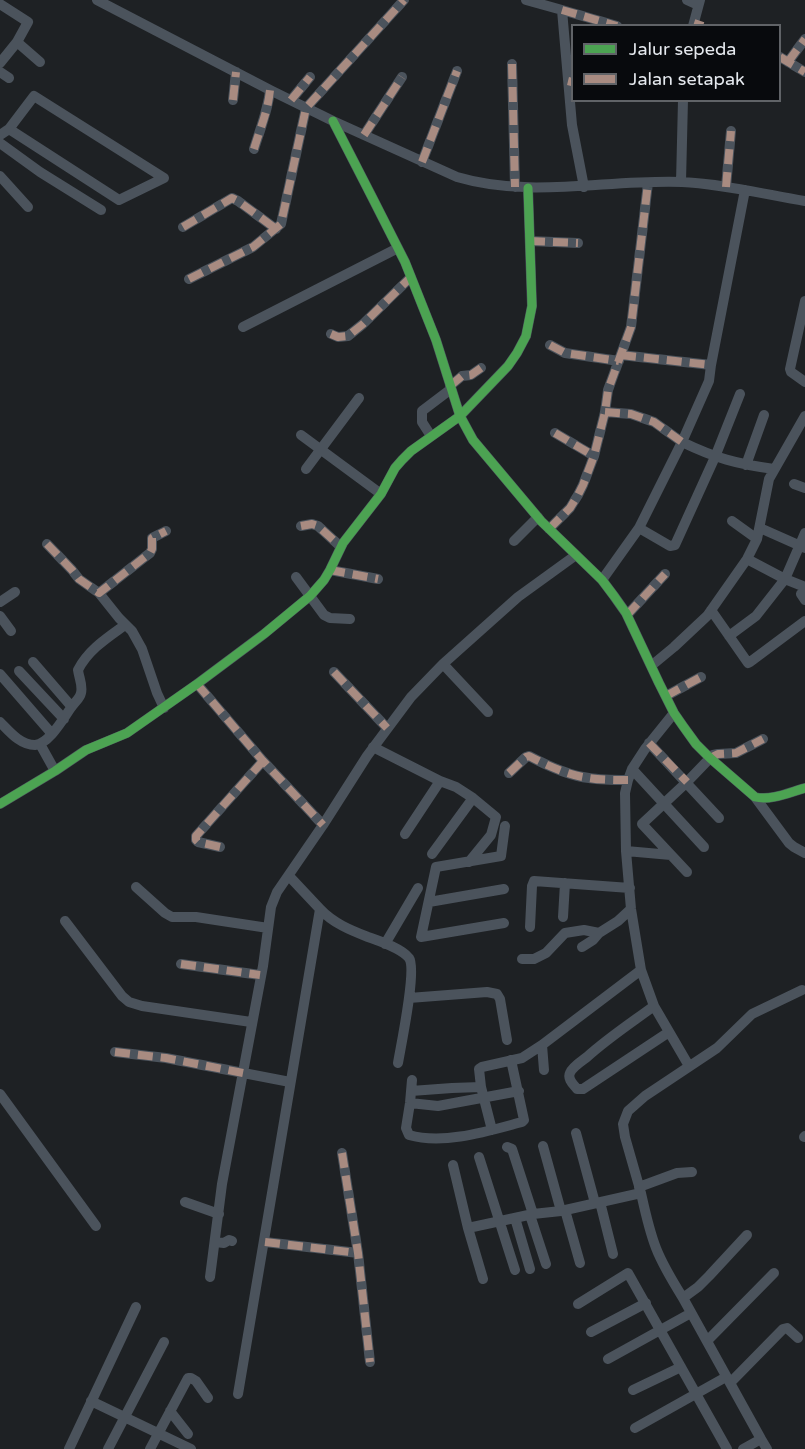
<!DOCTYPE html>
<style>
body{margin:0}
#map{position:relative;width:805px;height:1449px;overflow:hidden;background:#1e2124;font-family:"Varela Round",sans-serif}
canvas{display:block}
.legend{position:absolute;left:571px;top:24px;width:210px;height:78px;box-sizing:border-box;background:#080a0d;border:2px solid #606367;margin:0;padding:8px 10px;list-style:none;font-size:18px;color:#e5e9ee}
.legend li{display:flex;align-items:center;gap:12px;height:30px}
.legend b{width:30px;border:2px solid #606367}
</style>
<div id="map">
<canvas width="805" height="1449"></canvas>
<ul class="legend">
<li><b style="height:8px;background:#4ca352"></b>Jalur sepeda</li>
<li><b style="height:8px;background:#a88b81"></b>Jalan setapak</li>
</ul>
</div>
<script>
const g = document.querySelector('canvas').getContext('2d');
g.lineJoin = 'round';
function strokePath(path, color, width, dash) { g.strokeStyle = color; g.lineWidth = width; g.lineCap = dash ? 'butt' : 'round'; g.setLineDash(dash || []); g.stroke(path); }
const minor = new Path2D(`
 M97,0L270,90L333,121L457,177C531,199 607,179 682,182C723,184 764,194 805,201
 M526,0L562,10L572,125L584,187
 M687,0L698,5
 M0,4L28,22L17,42L0,63
 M562,10L617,26
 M693,26L700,0
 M17,42L40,62
 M780,57L805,72
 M788,62L805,39
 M512,64L515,187
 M0,72L9,78
 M233,100L236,72
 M291,100L310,77
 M333,121L372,197L405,262L436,340L460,416L473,440L541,521L602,580L614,596L626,613L659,683L674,713L683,726L696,744L710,758L755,797C771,801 790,792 805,788
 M0,135L9,129L34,96L164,178L119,200L9,129
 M364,135L402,77
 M0,143L40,172L101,210
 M254,149C260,129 268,111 270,90
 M422,162L457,71
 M0,176L28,207
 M681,182L683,100
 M726,187L731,131
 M745,190L711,365L709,381L682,442C715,458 737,464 774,469
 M183,227L232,198L238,201L276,229
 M530,241L578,243
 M189,279L253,247L281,224L306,108L404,0
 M805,301L790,369L791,372L805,382
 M243,327L398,248
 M331,334L338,337L348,336L363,324L411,277
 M550,345L565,353L619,361
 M621,355L711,365
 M450,386L462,376L471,375L481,368
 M555,433L594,456
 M301,435L381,494
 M431,436L422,422V411L451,389
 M746,465L764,415
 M306,469L359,398
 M794,484L805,488
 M732,521L757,539
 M301,526L312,524L318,526L341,547
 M639,528L670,546L675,545L715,457L740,394
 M760,528L805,548
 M549,529L570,508L578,495L583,485L594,456L605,412L608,390L631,327L648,183
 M514,541L538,517
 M47,544L72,570L79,579L99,593L119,618L132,631L142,649L157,693L164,708
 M747,559L785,579L805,587
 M330,570L378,579
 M296,577L324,615L330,618L350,619
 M602,580L639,528L682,442L654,422L631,414L605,412
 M99,593L150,553L152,549V538L166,531
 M801,594L805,600
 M0,602L15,592
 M711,610L748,663L750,662L805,621
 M627,615L665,574
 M0,616L11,631
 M729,636L756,616L785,579L805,533
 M33,662L71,706
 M443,664L488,712
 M651,666L674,647L707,616L747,559L757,539L769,479L805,416
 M19,671L64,719
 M334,672L387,728
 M0,674L52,734
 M197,684L263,761L323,825
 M666,696L701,677
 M674,713L645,749L632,769L628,780L625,793L626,851L631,909L641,970L654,1006L689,1066
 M0,722C9,731 20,745 35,745C50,744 65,715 73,705C76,701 80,698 81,693C83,685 79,678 78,670C88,650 107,638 125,625
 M649,743L719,818
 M40,744L55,771
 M373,747L440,781L456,787L473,798L496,817L491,835L469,862
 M632,769L704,847
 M509,773L526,757L529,756C546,765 570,776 589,778C601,780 615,780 628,780
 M755,797L789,843L794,847L805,853
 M0,804L55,771L86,750L127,733L197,684L264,634L310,596L324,580L330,570L343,543L381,494L395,468L402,460L411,451L460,416L508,366L517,353L526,336L532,306L528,188
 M405,834L440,781
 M220,847L198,842L196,840V836L263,761
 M626,851L671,855
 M432,854L473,798
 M687,872L642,824L687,782L713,755L718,754L736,753L763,739
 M136,887L165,913L172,917H196L268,928
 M429,902L504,889
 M320,909C333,923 350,930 368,937C379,941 401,948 409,958C417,969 401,1045 398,1063
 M563,917L565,883
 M65,921L122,996L129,1002L142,1006L251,1022
 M504,923L421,937L436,867L501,856L505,826
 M530,927L532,886L534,881L630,888
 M385,944L418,888
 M582,947L593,940L599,933
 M522,959H534L546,953L565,933L584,930L599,933L618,921L631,909
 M181,964L260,975
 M409,998L487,992L497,994L500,999L507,1040
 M654,1006C631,1023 608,1038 587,1057C582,1061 572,1067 570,1073C567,1079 574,1085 577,1089H583L669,1032
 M115,1052L166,1058L290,1082
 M544,1070L542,1045L641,970
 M412,1080L410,1103L406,1128L409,1135C444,1145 488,1131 522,1122L524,1120L511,1060
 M411,1091L452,1088L481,1087
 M0,1094L96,1226
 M410,1103L438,1106L519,1091
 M492,1130L481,1087L479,1069L482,1067L522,1058L542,1045
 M576,1133L595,1203
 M804,1137L805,1136
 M543,1146L561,1211
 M507,1147L512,1149L533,1214
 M342,1153L358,1253L370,1362
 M479,1157L515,1270
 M453,1165L468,1228L483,1279
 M639,1187L677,1173L692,1172
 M641,1193C645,1211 649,1230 656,1248C663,1266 673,1282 683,1298L761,1439L767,1449
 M185,1202L219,1214
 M600,1202L613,1254
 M565,1210L580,1263
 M530,1215L546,1264
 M515,1218L530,1269
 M468,1228L533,1214L561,1211L641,1193L625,1137L623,1124L628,1111L645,1096L717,1048L752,1014L802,990
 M215,1242L224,1243L229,1240L232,1241
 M265,1242L358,1253
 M210,1277L222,1184L263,966L271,907L277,892L323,825L367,756L411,697L443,664L518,597L576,555
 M683,1298L698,1287L709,1276L747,1235
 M578,1304L628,1273L727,1449
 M591,1332L646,1303
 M707,1341L774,1273
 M608,1359L691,1313
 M730,1383L783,1329L787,1328L798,1338
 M633,1390L681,1367
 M238,1394C266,1232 292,1070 320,909L289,876
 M91,1401L191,1449
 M170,1411L188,1434
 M635,1428L726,1377
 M69,1449L136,1307
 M108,1449L164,1342
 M150,1449L188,1378H191L196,1381L208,1398
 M743,1449L761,1439`);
const quiet = new Path2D(`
 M562,10L617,26
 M694,23L703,26
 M780,57L805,72
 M788,62L805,39
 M512,64L515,187
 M568,81L572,82
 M233,100L236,72
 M291,100L310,77
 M364,135L402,77
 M254,149C260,129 268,111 270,90
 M422,162L457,71
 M726,187L731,131
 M183,227L232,198L238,201L276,229
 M530,241L578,243
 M189,279L253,247L281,224L306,108L404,0
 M331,334L338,337L348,336L363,324L411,277
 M550,345L565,353L619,361
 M621,355L711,365
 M450,386L462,376L471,375L481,368
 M605,412L631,414L654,422L682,442
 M555,433L594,456
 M301,526L312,524L318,526L341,547
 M549,529L570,508L578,495L583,485L594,456L605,412L608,390L631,327L648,183
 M47,544L72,570L79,579L99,593L150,553L152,549V538L166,531
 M330,570L378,579
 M627,615L665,574
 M334,672L387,728
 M197,684L263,761L323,825
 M666,696L701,677
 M649,743L687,782
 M710,758L718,754L736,753L763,739
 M509,773L526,757L529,756C546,765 570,776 589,778C601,780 615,780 628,780
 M220,847L198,842L196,840V836L263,761
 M181,964L260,975
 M115,1052L166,1058L243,1073
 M342,1153L358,1253L370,1362
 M265,1242L358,1253`);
const cycleway = new Path2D(`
 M333,121L372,197L405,262L436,340L460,416L473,440L541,521L602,580L614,596L626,613L659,683L674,713L683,726L696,744L710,758L755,797C771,801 790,792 805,788
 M0,804L55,771L86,750L127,733L197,684L264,634L310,596L324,580L330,570L343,543L381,494L395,468L402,460L411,451L460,416L508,366L517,353L526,336L532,306L528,188`);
strokePath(minor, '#4b535c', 10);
strokePath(quiet, '#a88b81', 8, [15, 8]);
strokePath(cycleway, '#4ca352', 9);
</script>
